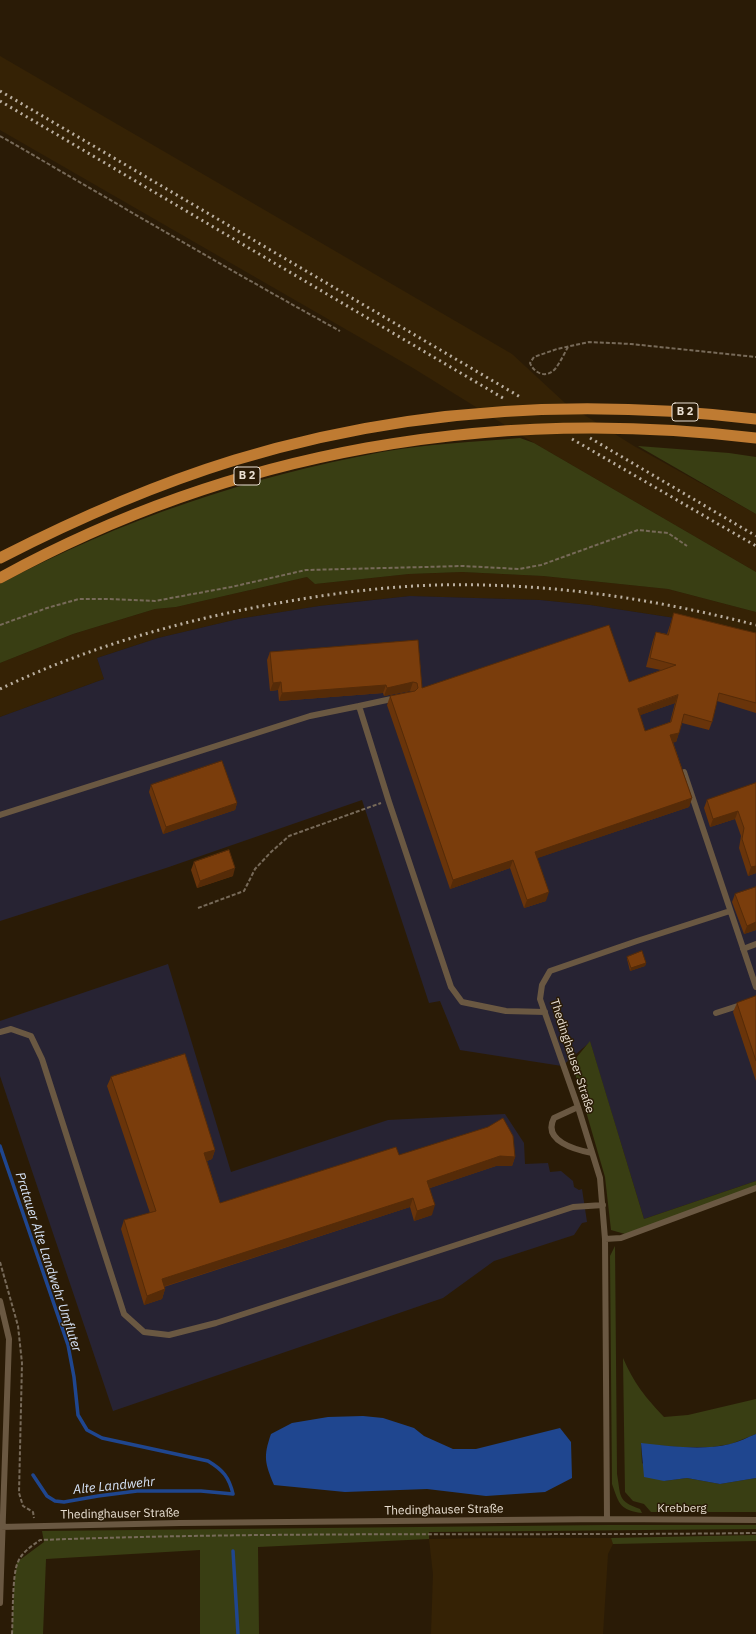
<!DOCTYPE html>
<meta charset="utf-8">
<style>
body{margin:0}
canvas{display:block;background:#2a1b06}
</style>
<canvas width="756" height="1634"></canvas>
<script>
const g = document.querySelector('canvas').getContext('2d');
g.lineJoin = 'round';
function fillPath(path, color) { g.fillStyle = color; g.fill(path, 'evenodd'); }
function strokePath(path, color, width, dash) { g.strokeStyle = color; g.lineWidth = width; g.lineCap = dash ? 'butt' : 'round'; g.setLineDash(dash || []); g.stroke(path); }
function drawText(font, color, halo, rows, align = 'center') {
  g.font = font + ' "IBM Plex Sans",sans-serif'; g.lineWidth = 3; g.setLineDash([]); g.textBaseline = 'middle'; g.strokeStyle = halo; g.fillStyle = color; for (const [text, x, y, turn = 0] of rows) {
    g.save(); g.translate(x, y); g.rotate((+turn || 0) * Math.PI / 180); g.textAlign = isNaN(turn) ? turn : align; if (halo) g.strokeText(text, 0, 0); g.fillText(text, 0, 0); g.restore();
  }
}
const built = new Path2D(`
 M0,56L512,354L565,403L634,446L756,514V572L534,443L413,368L0,130Z
 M462,572L543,576L668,589L756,612V636L675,618L590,605L540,600L410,596L353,602L319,606L238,619L158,638L97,658L104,679L0,717V663L73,634L155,609L176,607L307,577L315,584L409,574Z
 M486,1538H611L613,1544L608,1554L603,1634H431L433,1574L429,1539Z`);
const industrial = new Path2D(`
 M410,596L540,600L590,605L675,618L756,636V1181L644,1219L590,1042L562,1066L460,1050L440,1001L429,1003L362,800L166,868L0,921V717L104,679L97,658L158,638L238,619L319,606Z
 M168,964L231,1172L388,1120L505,1114L524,1143L525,1164L548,1163L550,1172L561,1171L573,1181L574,1187L579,1190L582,1189L587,1222L582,1223L574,1235L494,1261L443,1298L113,1411L0,1076V1021Z`);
const green = new Path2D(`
 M520,438L534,443L756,572V612L668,589L543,576L462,572L409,574L315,584L307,577L176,607L155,609L73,634L0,663V584C121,520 247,477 382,452C427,444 474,442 520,438Z
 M638,446L729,453L756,457V514Z
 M590,1041L644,1219L756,1181V1188L625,1234L611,1230L605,1177L572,1063Z
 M615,1246L617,1474C621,1496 617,1501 640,1509L642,1513C620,1510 619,1504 612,1484L610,1256Z
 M623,1358C634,1383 645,1397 664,1417L688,1415L756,1399V1434L731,1444L712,1447H679L641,1444L642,1463L664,1481L687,1478L720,1484L756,1478V1512H651L644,1504L633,1501L625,1492Z
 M607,1525H756V1529L429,1532V1539L258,1547L259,1634H200V1550L46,1559L43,1634H12L14,1584L17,1562L44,1542L42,1531Z
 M756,1535V1541L613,1544L611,1538Z`);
const water = new Path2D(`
 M363,1416L383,1418L414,1428L424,1436L453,1449H476L560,1428L571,1442L572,1478L545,1492L486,1496L427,1489L345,1492L274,1485C265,1463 263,1457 271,1434L292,1423L328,1417Z
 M756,1434V1478L720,1484L687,1478L664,1481L644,1477L641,1443C670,1446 701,1451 730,1444C739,1442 748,1437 756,1434Z`);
const stream = new Path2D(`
 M0,1146L68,1345L74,1377L78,1415L87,1430L102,1438L208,1461C223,1470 229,1477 233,1494L201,1491H137L98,1496L64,1502L55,1501L47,1496L33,1475
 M233,1551L238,1634`);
const path = new Path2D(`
 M0,136C113,201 225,268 340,331
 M568,347C564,354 560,363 555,369C546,379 534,373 530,363L534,357L557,349L589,342L631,344L756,357
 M0,625L47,608L79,599H110L155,601L231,587L306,570L463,566L519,569L541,565L638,530L668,533L687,546
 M198,908L244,891L255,869L271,852L289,836L381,803
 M0,1262L18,1326L22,1363L19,1493L23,1506L33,1512L34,1518
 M12,1634C13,1619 12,1573 18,1562C22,1552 32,1546 40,1540C279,1531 517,1536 756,1533`);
const service = new Path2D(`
 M359,706L396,698
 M684,772L756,987
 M0,815L310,716L359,706L389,802L451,987L462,1002L506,1011L545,1012
 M743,949L756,944
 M716,1013L756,1000
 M0,1032L11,1029L31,1036L42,1059L124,1314L144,1332L169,1335L216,1323L573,1207L603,1205
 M578,1107L554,1118C542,1141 576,1150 592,1153
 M605,1239L621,1238L756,1188
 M0,1301L9,1339L0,1603
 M607,1519L756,1520
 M0,1527L180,1523L607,1519L605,1239L600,1178L578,1107L540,999L542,985L550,971L637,941L730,911`);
const primary = new Path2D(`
 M0,558C76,519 154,485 235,460C405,408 581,398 756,419
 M0,578C233,450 493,406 756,438`);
const rail = new Path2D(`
 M0,91L522,398
 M0,101L503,398
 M590,438L756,536
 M572,439L756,546
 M0,689C92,645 190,618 290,601C353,590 418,583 483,585C576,587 667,602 756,625`);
const wall = new Path2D(`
 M674,613L756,633V713L717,701L712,722L709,730L682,723L676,742H673L692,798L689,807L537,858L546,901L524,908L510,868L450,889L387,705L390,696L413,691H410L384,696L383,693L279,701L278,690L270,691L267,660L270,652L418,640L422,688L629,682L661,670L646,667L653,640L656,632L667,634ZM675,703L670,722L645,731L640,715Z
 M756,783V873L748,876L739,848L741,836L735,819L710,827L704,808L707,800Z
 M151,785L237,803L235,810L163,834L149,792Z
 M194,862L233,876L197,888L191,870Z
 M735,894L756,930L744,934L732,902Z
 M627,957L646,963L645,966L630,971L627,959Z
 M756,996V1081L733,1012L737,1003Z
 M111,1077L215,1150L212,1159L207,1161L220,1203L399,1155L515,1157L512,1166H496L430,1188L432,1215L414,1221L410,1207L164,1287L165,1289L162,1299L144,1305L121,1229L124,1220L150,1213L107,1086Z`);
const shadedWall = new Path2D(`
 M281,682L278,690L270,691L273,683Z
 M413,682L410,691L384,696L387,688Z
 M386,685L383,693L279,701L282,693Z
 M678,695L675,703L635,717L638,709Z
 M679,733L676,742L667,744L670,735Z
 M692,798L689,807L532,860L535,852Z
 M237,803L235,810L163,834L166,827Z
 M738,811L735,819L710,827L713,819Z
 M513,860L510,868L450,889L453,880Z
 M756,866V873L748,876L751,867Z
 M235,868L233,876L197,888L200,881Z
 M549,892L546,901L524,908L527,900Z
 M756,922V930L744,934L747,926Z
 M646,963L645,966L630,971L631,968Z
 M215,1150L212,1159L201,1163L204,1153Z
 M500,1156L515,1157L512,1166H496L424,1190L427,1181Z
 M413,1198L410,1207L159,1288L162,1279Z
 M435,1205L432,1215L414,1221L417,1211Z
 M165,1289L162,1299L144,1305L147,1296Z`);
const building = new Path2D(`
 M674,613L739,629L756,633V703L719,693L712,722L684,714L679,733L670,735L692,798L535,852L549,892L527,900L513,860L453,880L390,696L415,691L418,688L417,683L413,682L387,688L386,685L282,693L281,682L273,683L270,652L418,640L422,688L609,625L629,682L676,665L650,658L656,632L668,635ZM678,695L671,722L645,731L638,709Z
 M222,761L237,803L166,827L151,785Z
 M756,783V866L751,867L742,839L744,828L738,811L713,819L707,800Z
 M229,850L235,868L200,881L194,862Z
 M756,887V922L747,926L735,894Z
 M642,951L646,963L631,968L627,957Z
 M756,996V1061L737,1003Z
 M185,1054L215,1150L204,1153L220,1203L396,1147L399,1155L488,1127L503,1118L513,1136L515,1157L500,1156L427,1181L435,1205L417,1211L413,1198L162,1279L165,1289L147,1296L124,1220L156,1211L111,1077Z`);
const shields = [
 [685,412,26],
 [247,476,26]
];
const shieldNames = [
 ["B 2",685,412],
 ["B 2",247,476]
];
const streetNames = [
 ["Thedinghauser Straße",572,1056,72],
 ["Krebberg",682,1509],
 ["Thedinghauser Straße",444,1510,-1],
 ["Thedinghauser Straße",120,1514,-1]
];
const waterNames = [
 ["Pratauer Alte Landwehr Umfluter",48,1262,72],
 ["Alte Landwehr",114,1486,-6]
];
fillPath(built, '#352205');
fillPath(industrial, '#272333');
fillPath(green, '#393e13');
fillPath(water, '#1f468f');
strokePath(stream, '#1f468f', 3.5);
strokePath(path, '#776a59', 2, [4, 2]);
strokePath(service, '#6a5842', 6);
strokePath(primary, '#bf7b32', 11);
strokePath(rail, '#baafa0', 3, [2, 4]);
fillPath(wall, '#69340a');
fillPath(shadedWall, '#552b08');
fillPath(building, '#7a3d0c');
strokePath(building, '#552b08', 1);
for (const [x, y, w] of shields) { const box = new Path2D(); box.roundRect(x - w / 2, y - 9, w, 18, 3); g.fillStyle = '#2a1b06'; g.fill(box); strokePath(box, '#eae0d3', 1); }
drawText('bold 11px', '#eae0d3', null, shieldNames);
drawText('12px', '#eae0d3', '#2a1b06', streetNames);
drawText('italic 13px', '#d6e3f8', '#2a1b06', waterNames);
</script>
